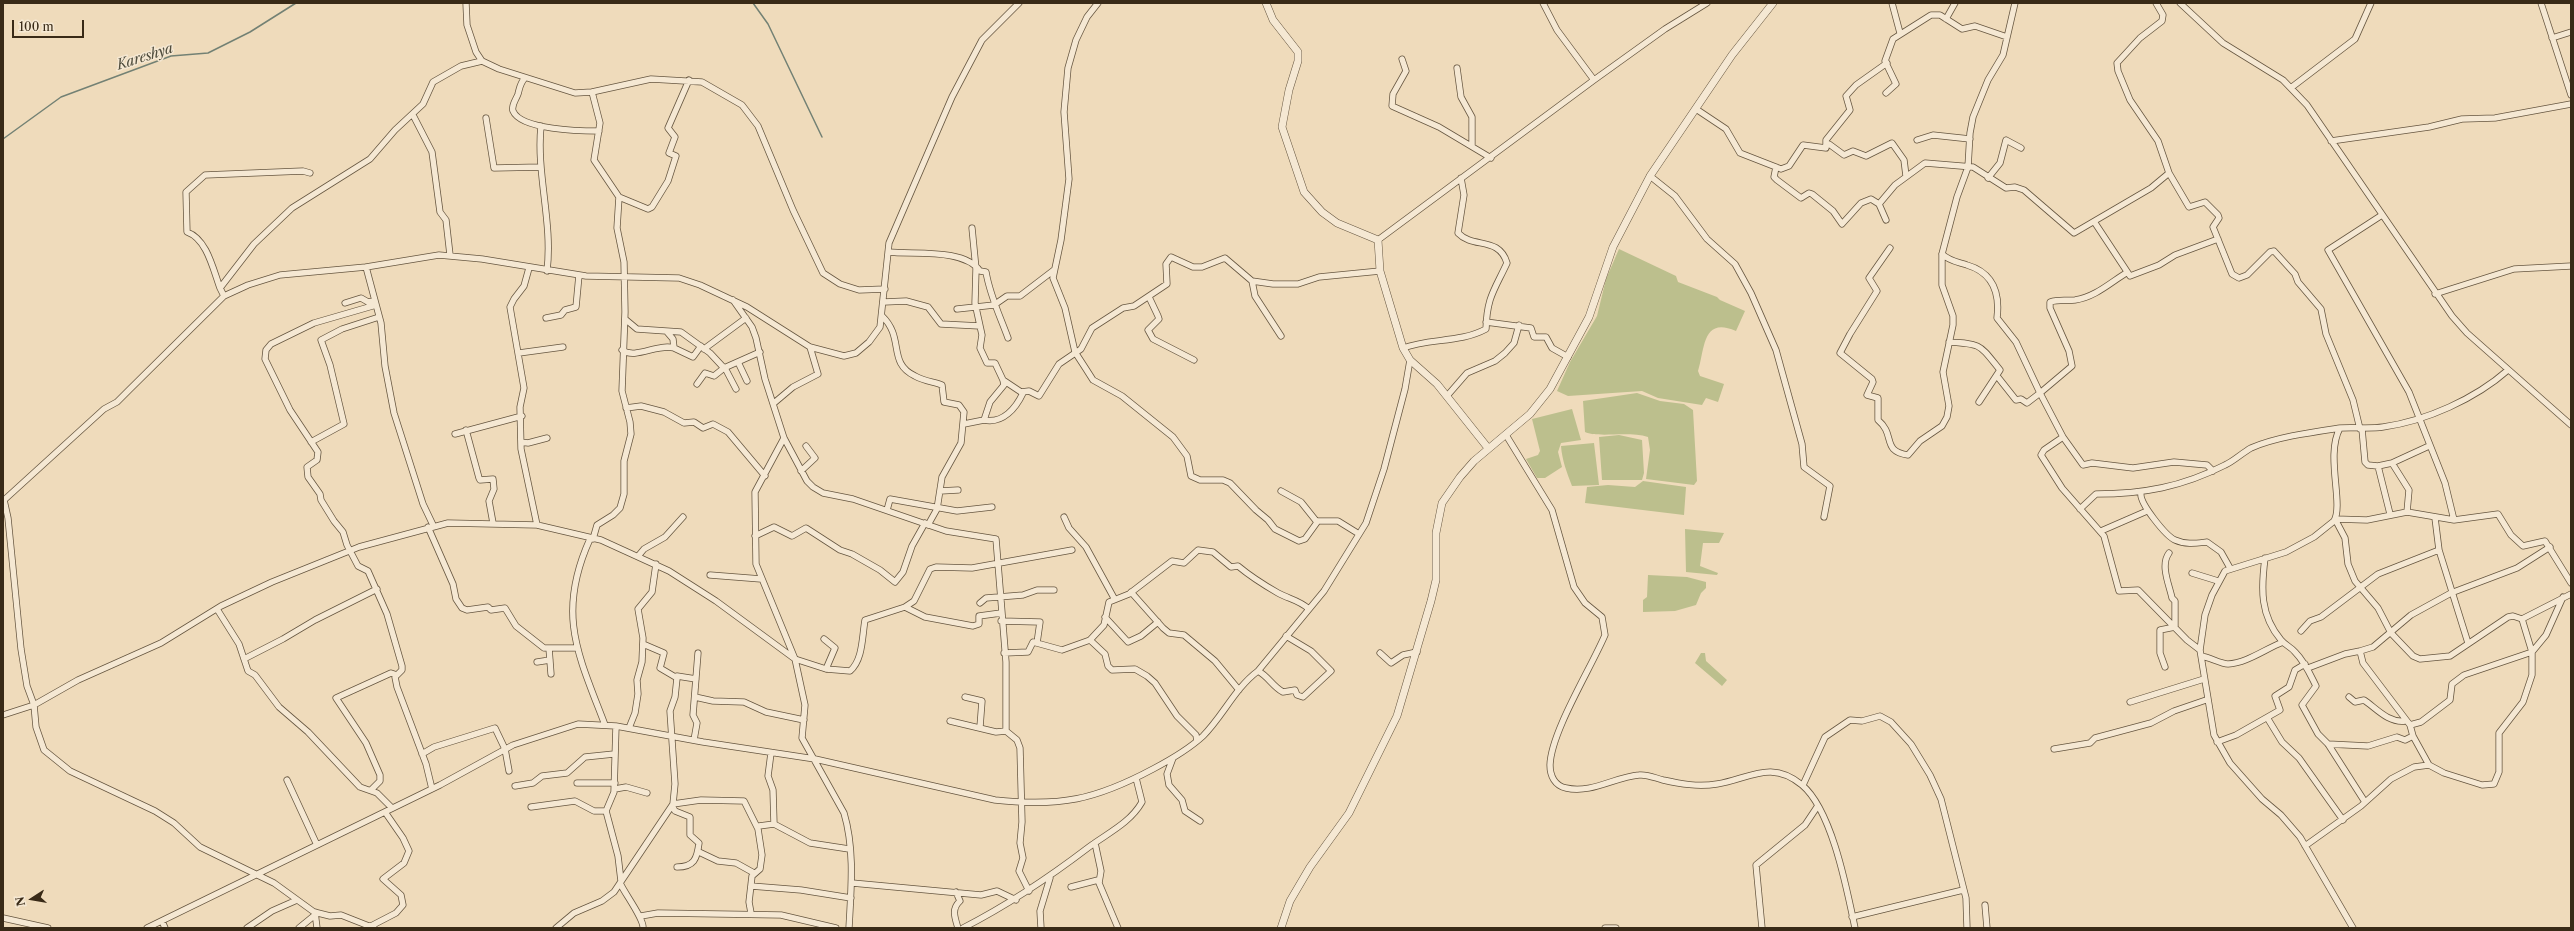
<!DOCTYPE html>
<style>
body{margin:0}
#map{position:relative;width:2574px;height:931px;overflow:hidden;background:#efdbbb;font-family:"Libre Caslon Text",serif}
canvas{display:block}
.frame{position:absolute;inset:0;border:4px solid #392a17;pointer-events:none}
.north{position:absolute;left:12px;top:879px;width:40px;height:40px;-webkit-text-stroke:3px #f5e8d3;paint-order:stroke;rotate:258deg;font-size:11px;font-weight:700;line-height:16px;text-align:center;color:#392a17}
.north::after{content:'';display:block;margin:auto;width:14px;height:18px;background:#392a17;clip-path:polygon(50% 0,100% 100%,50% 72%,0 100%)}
.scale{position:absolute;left:12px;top:20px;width:72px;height:18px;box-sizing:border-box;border:2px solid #392a17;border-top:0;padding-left:5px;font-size:12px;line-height:14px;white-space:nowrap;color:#392a17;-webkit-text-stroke:3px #f5e8d3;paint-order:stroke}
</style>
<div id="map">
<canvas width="2574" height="931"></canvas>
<div class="frame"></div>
<div class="north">N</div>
<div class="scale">100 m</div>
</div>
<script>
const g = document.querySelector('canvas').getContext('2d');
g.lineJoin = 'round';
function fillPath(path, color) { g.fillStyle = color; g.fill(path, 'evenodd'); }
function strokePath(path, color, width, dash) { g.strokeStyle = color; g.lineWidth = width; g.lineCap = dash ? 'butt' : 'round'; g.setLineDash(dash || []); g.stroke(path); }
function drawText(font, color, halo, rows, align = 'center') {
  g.font = font + ' "Libre Caslon Text",serif'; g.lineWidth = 3; g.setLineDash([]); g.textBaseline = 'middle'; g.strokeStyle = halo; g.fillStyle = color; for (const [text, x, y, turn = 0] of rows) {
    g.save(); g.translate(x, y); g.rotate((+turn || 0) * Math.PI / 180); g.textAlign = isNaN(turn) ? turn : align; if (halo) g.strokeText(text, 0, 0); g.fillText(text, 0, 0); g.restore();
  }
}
const green = new Path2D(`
 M1619,249L1676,276L1678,282L1717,297L1720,300L1745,311L1736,331C1702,316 1705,349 1698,371L1700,376L1724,384L1718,402L1706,398L1702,405L1658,398L1642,391L1568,396L1557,391L1570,362L1597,316L1606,279Z
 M1637,393L1660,401L1684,404L1693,410L1697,481L1694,485L1646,479L1650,450L1648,437C1629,431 1597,438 1585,432L1583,401Z
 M1572,409L1581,440L1561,443L1558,452L1562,467L1545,478H1537L1526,459L1538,455L1540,451L1532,419Z
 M1619,435L1642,440L1644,473L1642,480H1602L1599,437Z
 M1594,443L1599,485L1572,486C1567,473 1562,460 1561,446Z
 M1643,481L1686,487L1684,515L1585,503L1587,487L1608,485L1635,487Z
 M1685,529L1724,533L1719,543H1703L1700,566L1718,573L1717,575L1686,572Z
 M1648,575L1687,577L1706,582V588L1701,593L1696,605L1675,611L1643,612V600L1647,597Z
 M1701,653H1705L1706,661L1727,680L1722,686L1695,663Z`);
const stream = new Path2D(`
 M753,3L768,24L822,137
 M3,139L61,97L171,56L208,53L250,32L296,3`);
const minor = new Path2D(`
 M466,3L467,25L476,52L482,61L499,69L575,93L592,92L651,79L702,82L742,105L758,126L793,210L823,273L840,284L859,290L885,289
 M1098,3L1087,17L1076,40L1068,68L1064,112L1069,179L1061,240L1053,278L1065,308L1075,352L1086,369L1093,380L1122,396L1173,437L1187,456L1191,476L1200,480H1223L1230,483L1256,510L1268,520L1275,529L1299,541L1305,539L1318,521H1338L1359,534
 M1543,3L1557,30L1594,80
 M1892,3L1900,33
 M2156,3L2163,15L2162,21L2140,38L2117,63L2118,71L2130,100L2158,141L2169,173L2189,207L2205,202L2218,215L2219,218L2213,227L2232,274L2239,278L2247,275L2270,252L2274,251L2295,274L2298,282L2321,309L2326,334L2353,400L2360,429
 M2180,3L2223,43L2283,80L2307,105L2452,316L2467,333L2571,425
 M2541,3L2571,95
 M1946,19L1955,3
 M2552,38L2571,32
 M1402,59L1406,71L1393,94L1392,106L1439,127L1491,158
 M1457,68L1461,97L1472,117V145
 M525,78C520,83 520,87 518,94C516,100 511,105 513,111C521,130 581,131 599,131
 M2292,87L2355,39L2371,3
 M592,92L600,123L594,160L619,197L617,228L624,262L625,312L622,391L630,422L631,434L624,461V494L620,508L613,515L597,525L593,539
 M1886,93L1896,84L1885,61L1893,39L1931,15H1940L1962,29L1975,26L2007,37
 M1696,109L1726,129L1740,153L1781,169L1789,166L1803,145L1826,148V140L1850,110L1846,96L1856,85L1887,63
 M413,115L432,152L440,212L446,220L450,255
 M486,118L494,168L541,167
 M541,126C536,174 553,222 547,271
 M1917,140L1933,135L1970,139
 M2331,141L2429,127L2462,119L2495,118L2571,104
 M1826,146L1829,144L1844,155L1853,151L1866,156L1892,143L1904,160L1906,176
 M1776,167L1774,177L1777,180L1801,198L1809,193L1812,194L1833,211L1842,224L1861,203L1871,199L1879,204
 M1650,176L1675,196L1707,239L1735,264L1751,293L1776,350L1802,444L1804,467L1830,486L1824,517
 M1988,178L2000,163L2006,140L2021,148
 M619,197L648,209L652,207L668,181L676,156L669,153L675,137L668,128L689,80
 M2382,215L2328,250L2409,392L2445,483L2454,520
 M1886,220L1879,204L1895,185L1925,163L1973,167L2006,188L2015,187L2024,190L2074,233L2151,188L2169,173
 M2095,223L2130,276L2159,265L2175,255L2218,239
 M972,228L976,269L975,303L982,335L980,348L987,363H995L1003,380L1021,392L1029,391L1039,396L1059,364L1081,349L1092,328L1123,308L1134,306L1167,284L1166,264L1171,257L1193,267H1202L1225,258L1252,281L1273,284H1298L1319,277L1380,271
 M1378,240L1594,80L1665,29L1707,3
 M1890,248L1869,278L1877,291L1850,334L1840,353L1872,379L1873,382L1867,395L1878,398V420C1896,435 1881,451 1908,455L1920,441L1942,426L1947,417L1949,406L1943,372L1953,325V316L1942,285V254L1957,197L1968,167L1970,133L1973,117L1988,80L2003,55L2015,3
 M888,252C915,255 964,248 980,271L986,272C990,296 1000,316 1008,338
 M1942,254C1949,261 1958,262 1967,265C1994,273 2000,294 1997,318L2016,342L2040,393L2027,403L2021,399L2016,400L1997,376
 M366,267L381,323L385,366L394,413L423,504L433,525
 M529,268L524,286L514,299L510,307L524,388L520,407L521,449L537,525
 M2126,273C2110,283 2095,297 2075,300C2066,301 2059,299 2050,302V308L2069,351L2072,366L2040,393L2063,437L2044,450L2041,455L2062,488L2104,536L2119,591L2138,590L2187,640L2200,650
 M1252,281L1255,296L1281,336
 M220,288C213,269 207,239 187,232L186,192L205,175L303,171L310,173
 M2435,294L2514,269L2571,266
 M224,296L220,288L254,244L292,208L370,159L395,130L423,104L433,82L461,66L482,61
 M1149,297L1158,316L1159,319L1148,330L1153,339L1194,360
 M733,300L752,327L756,338L765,379L784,438L807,481L813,487L823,493L853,499L946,531L996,539L1006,662V731L1017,740L1020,748L1022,822L1020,843L1023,858L1019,871L1029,891
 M884,302L906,301L928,307L941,324L980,326
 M345,303L361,298L368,302L375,301
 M376,305L314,323L271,344L266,350L265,359L290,410L318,452L317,460L307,467L308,477L320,494L321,500L334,521L343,532L347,545L358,566L368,571L387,614L402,666V670L395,677L397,687L426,764L432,789
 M957,309L994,305L1007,296H1020L1054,270
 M882,316C905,338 887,363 915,376C924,381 934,382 942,385L944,402L959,405L964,412L961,443L942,477L937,509L928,525
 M546,318L561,315L565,310L576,307L579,275
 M625,319L637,329L681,332L710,353L724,368L760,352
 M1486,322L1531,328L1534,337H1546L1552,348L1568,357
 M667,332L673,339L674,348L693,357L701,346
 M1949,342C1982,344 1979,344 2000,370L1979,402
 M1403,348C1430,338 1460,343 1486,329C1487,297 1494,291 1507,263C1499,236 1473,249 1458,233L1464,195L1461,178
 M704,349L746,318
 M622,350C635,360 658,343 674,348
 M519,353L563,347
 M738,362L747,381
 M725,368L736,389
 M697,384L705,373L714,376L724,368
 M1447,396L1467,373L1495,361L1505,353L1514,343L1519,325
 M774,403L793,387L818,374L810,347
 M626,408L641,406L664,412L684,423L694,422L703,428L713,424L728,432L765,476
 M984,420C1003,424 1016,408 1023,393
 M964,424L984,420L990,402L1004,385L1003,380
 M2362,429L2365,462L2368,465L2378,466
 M466,430L479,478L480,480L493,479L494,489L489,501L493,523
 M455,434L522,416
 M1506,435L1552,510L1574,587L1585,603L1602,617L1605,635C1591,668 1551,732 1550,765C1550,776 1555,786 1566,788C1591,794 1615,777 1639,775C1647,774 1655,778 1663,780C1681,784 1698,787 1717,784C1749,779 1771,759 1802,785C1832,810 1847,890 1855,928
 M2063,437L2083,465L2092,463L2133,468L2174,462L2207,465L2213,471
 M784,438L755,492L756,564L795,659L826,669L850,671C863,660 862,637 865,620L905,607L925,617L973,626L979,624V616L1001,613
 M311,442L344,424L330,365L321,340L342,329L379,317
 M521,442L528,443L547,438
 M2392,463L2409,490L2407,512
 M801,471L815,458L806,446
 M940,491L958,490
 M1281,491L1301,502L1317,522
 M2141,493C2139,503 2166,536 2175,540C2186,545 2197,543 2207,542L2221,552L2230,568
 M4,500L8,518L21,649L27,686L34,705L36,727L44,750L70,771L155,811L174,823L200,847L274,883L314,912L330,916L341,915L374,928
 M3,501L104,409L117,402L129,390L224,296L248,285L280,275L366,267L439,255L482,259L586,276L679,278L700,285L747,307L810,347L844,356L856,353L869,342L880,327L889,243L952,97L982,40L1019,3
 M2080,509L2096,494C2143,494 2182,487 2225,465C2234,461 2242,453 2251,448C2276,437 2313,432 2340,428
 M887,510L890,499L957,511L992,507
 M2390,514L2378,466L2392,463L2429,446
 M1064,517L1069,528L1086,547L1114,598
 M2435,518L2439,550L2468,643
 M2335,519L2345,538L2348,564L2355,581L2378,608L2391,633L2413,656L2420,659L2450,656L2508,617L2513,616L2522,619
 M2335,519L2367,520L2407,512L2454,520L2498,514L2511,535L2523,546L2545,541L2571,583
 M428,527L453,584L456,599L462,608L467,610L488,607L491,610L505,608L516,626L544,648H576
 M2101,531L2147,511
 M755,536L774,527L792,536L806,528L840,550L852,554L880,570L895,582L903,572L912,546L925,523
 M590,539C556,614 578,654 605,725
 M639,555L644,549L665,537L683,517
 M2265,558C2261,589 2260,615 2281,640C2285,645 2291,647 2295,652C2305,662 2310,674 2316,686L2302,705L2318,734L2328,744L2365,802
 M2192,573L2218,581
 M710,575L761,579
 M1131,592L1163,628L1169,633L1184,635L1215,661L1239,690
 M980,603L986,598L1023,595L1037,590H1054
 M905,607L914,601L930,569L936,567L972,568L1072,550
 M217,609L239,644L248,671L255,675L279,707L308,732L360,787L377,793L392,808
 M1105,617L1128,642L1141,636L1158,622
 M1001,621L1040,622L1037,643
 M2301,631L2310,621L2321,617L2378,574L2439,550
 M824,639L835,648L826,669
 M1090,640L1105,654L1108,666L1112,670L1135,669L1147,676L1155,683L1177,716L1196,735L1197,741
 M549,648L551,674
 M1004,653L1028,652L1033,642L1062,650L1090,640L1104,625L1109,602L1129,594L1172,561L1184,563L1198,550L1213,552L1231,567L1238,566C1250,576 1264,585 1278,593C1289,599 1299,600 1309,609
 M1380,653L1391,663L1403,655L1417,652
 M2201,656C2209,657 2221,664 2228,664C2247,663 2265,649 2283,642
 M244,659L283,639L315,620L377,589
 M537,662L550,660
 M2165,667L2160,653V630L2175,627V601L2172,598C2169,584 2160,565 2169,553
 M2308,668L2345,654L2360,651
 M1258,671C1268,676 1273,687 1283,692L1295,690L1297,695L1303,697L1331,671L1311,651L1286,636
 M677,676L696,679
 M695,697L713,701L744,702L766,712L804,720
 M965,697L982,701L980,727
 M2349,697L2355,702L2364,700C2376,708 2388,723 2405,721
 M2130,702L2204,679
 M3,715L34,705L78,680L161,643L221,606L272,582L359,547L448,523L537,525L601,540L669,571L716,601L795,659L805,705L802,738L844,813C855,850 851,890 849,928
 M2268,719L2282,742L2299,758L2343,820
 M950,721L996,732L1006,731
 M2410,725L2421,722L2450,700L2452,684L2464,675L2532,652L2546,635L2563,597
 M616,726L614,792L606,811L618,856L621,881
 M629,728L635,713L638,694L637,680L642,662L643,638L638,609L652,592L656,564
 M694,740L697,723L693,715L698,653
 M2217,742L2236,735L2280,710L2275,696L2289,687L2295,670L2305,664
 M2328,744L2368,746L2397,737L2405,740L2413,736
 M2054,749L2090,743L2095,738L2151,723L2174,711L2206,700
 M422,754L434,747L495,728L505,749L509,771
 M1173,758L1167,774L1169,785L1182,800L1185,811L1200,821
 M2429,765L2413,736L2410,725L2363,663L2360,651L2373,647L2411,615L2451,593L2517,568L2550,547
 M287,780L317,845
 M577,783H615
 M1803,785L1825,737L1850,720L1862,721L1880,716L1891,722L1911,744L1930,775L1941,799L1966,898L1967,928
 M515,786L533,783L542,776L567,773L585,757L614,754
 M615,789L626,787L647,793
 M371,790L380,781V775L366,743L336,698L391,673L397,675
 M673,804L701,800L744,801L758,829
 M672,806L675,811L690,817V835L699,843C697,859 694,867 677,867
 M531,807L575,801L594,811H606
 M774,824L810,843L849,849
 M1095,843L1101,871L1099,883L1118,928
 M2305,846L2361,806L2391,779L2414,767L2429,765L2444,773L2482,785L2494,784L2499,772V733L2523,702L2532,675V652L2522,619L2571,594
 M699,852L718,861L736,863L754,873
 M620,883C625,894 644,919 643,928
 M852,883L981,895L997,891L1016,900
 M751,886L801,890L851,898
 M1071,887L1098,880
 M956,892L960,901C951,909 955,918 958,928
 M1985,905L1987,928
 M315,912L317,928
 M751,913L749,902L752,876L760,869L762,855L758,829L759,826L774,824L773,790L768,776L771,753
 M641,916L658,913L781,915L836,928
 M1852,917L1963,890
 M3,918L48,928
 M162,921L165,928
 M369,927L396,913L403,905L401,895L383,879L404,863L409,851L403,838L385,812
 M147,928L440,785L513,745L578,724L616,726L703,742L815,759L995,800C1060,807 1095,800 1153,769C1170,760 1188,750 1203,736C1223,716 1235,688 1258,671L1324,591L1366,523L1384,469L1405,389L1410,360
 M247,928L272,911L297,900
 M299,928L315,915
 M556,928L574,913L602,901L614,892L673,804L675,784L670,711L675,697L677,678L660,668L664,653L643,644
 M963,928C1010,904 1047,879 1089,847C1108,833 1130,823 1142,802L1136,778
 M1041,928L1040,911L1050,878
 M1605,928H1616
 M1762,928L1756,865L1805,825L1817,807
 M2353,928L2300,837L2281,815L2262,799L2230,763L2214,735L2200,650L2205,615L2212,595L2225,571L2286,552L2314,537L2334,521C2344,504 2325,455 2340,428C2355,427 2369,429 2383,427C2426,421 2475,399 2508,370`);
const tertiary = new Path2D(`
 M1266,3L1273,20L1298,52V61L1289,90L1282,127L1304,192L1322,212L1337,223L1378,240L1380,271L1403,348L1410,360L1437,384L1488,448
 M1281,928L1290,901L1310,867L1349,813L1397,716L1431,601L1436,580V533L1442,503L1460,477L1474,461L1530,414L1550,389L1589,317L1613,247L1650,176L1732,55L1773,3`);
const waterNames = [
 ["Kareshya",145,57,-18]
];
fillPath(green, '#bcbf8d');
strokePath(stream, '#738174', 1.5);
strokePath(minor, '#665640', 7);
strokePath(tertiary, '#665640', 8);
strokePath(minor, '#f5e8d3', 5.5);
strokePath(tertiary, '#f5e8d3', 7);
drawText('italic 14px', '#514e3e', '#f5e8d3', waterNames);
</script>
